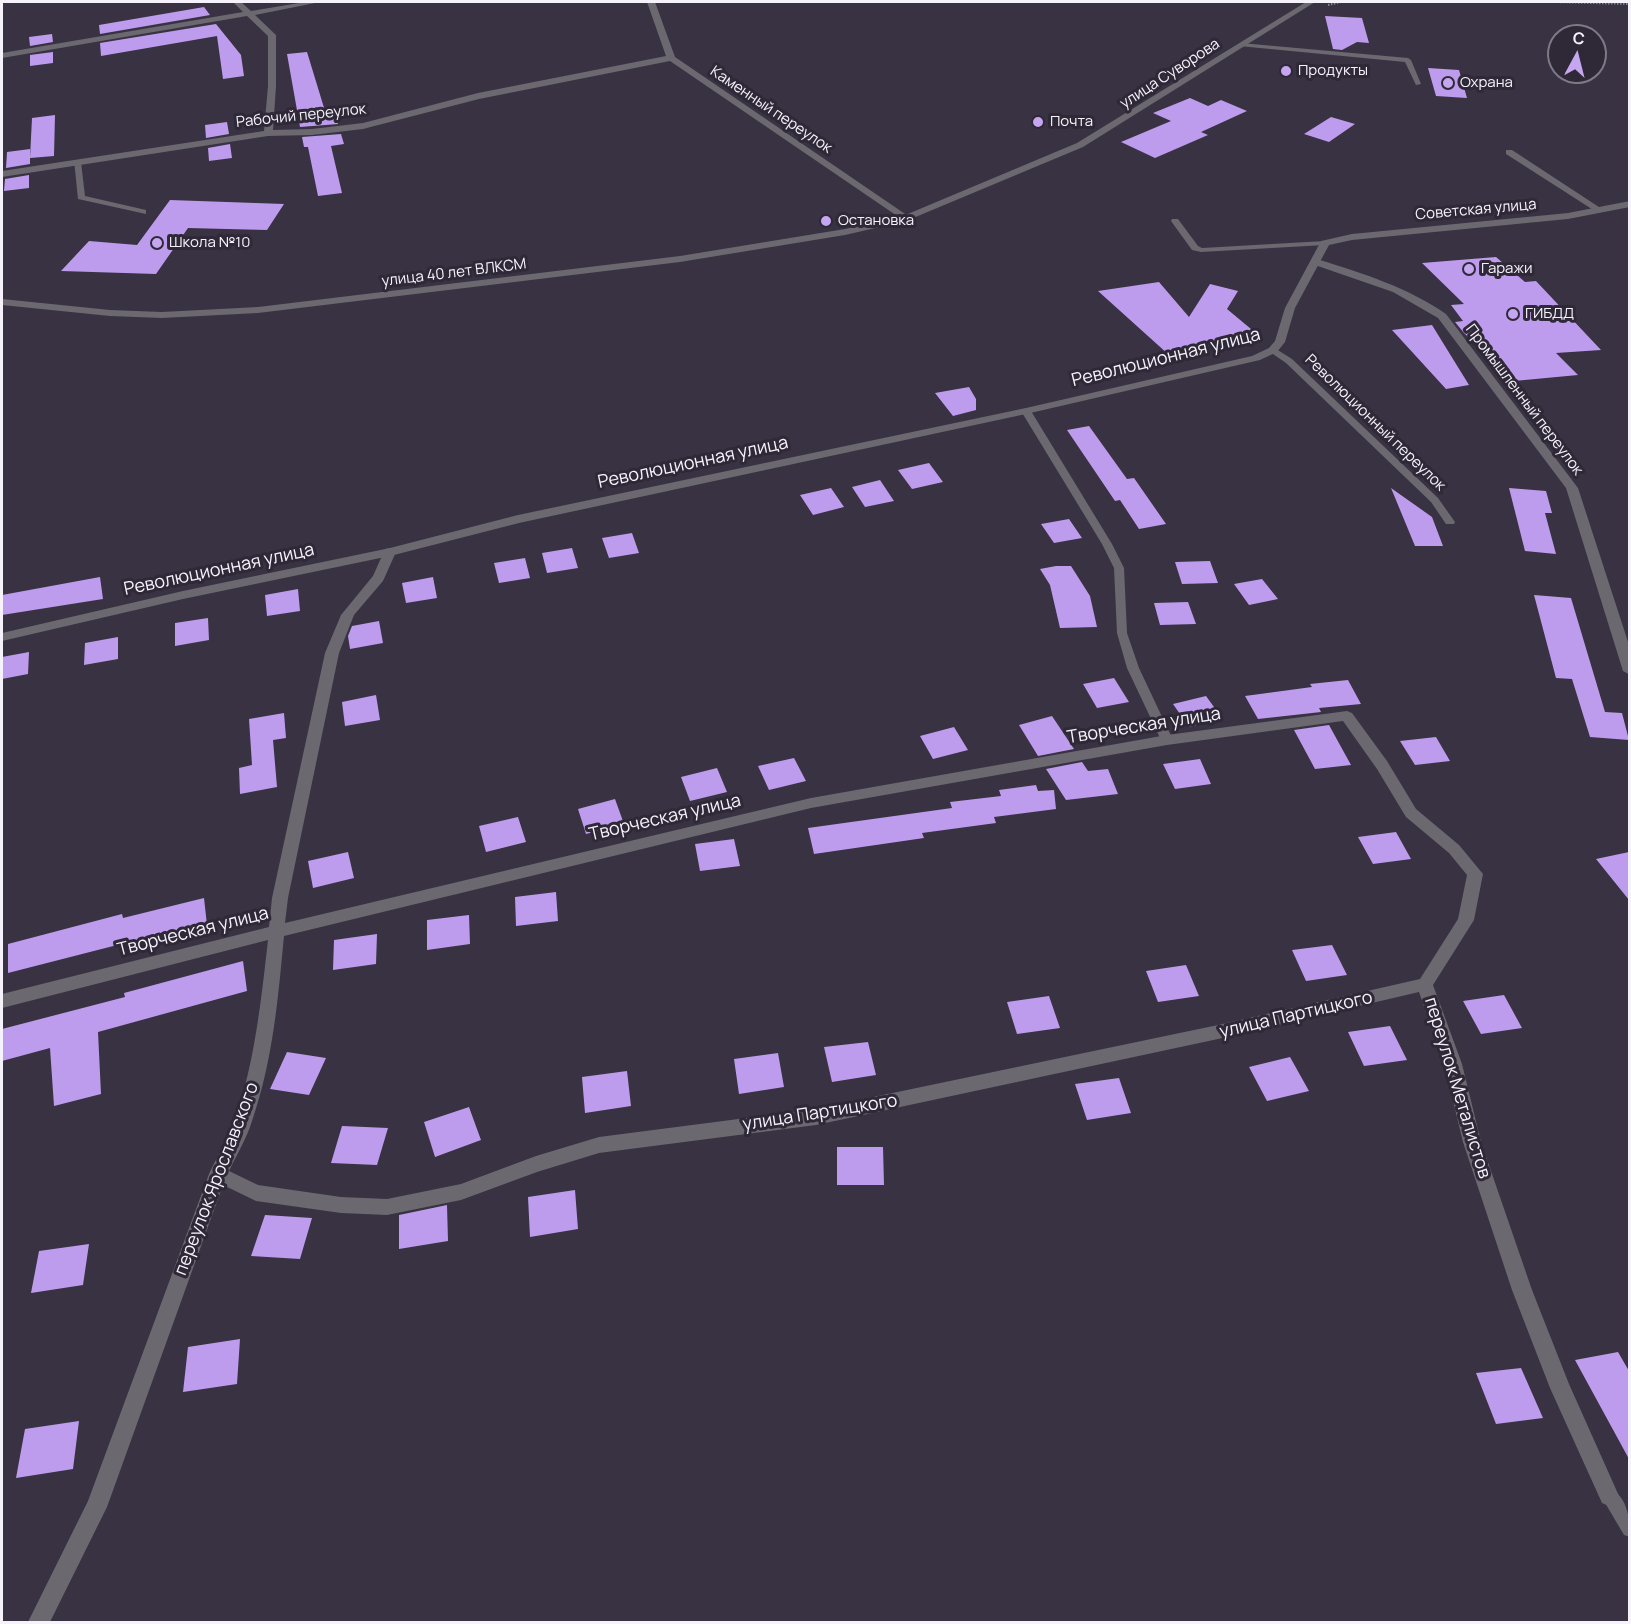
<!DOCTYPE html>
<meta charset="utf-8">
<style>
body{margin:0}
#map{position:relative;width:1631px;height:1624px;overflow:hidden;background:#383242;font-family:Manrope,sans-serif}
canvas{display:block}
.frame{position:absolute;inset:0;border:3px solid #f6f2fc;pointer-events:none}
.north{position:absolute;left:1547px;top:24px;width:60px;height:60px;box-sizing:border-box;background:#2e2837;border:2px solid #7e7986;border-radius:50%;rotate:7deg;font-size:16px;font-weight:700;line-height:24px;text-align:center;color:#f6f2fc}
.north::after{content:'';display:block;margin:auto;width:21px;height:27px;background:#c5a6f0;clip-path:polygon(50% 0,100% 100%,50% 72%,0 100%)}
</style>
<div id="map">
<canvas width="1631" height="1624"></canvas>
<div class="frame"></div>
<div class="north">С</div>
</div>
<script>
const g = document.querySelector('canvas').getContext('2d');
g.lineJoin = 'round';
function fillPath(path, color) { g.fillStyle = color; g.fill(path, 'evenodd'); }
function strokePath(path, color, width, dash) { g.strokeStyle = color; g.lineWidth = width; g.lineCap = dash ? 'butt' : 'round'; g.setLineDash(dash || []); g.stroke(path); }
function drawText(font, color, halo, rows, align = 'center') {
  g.font = font + ' Manrope,sans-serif'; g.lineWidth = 6; g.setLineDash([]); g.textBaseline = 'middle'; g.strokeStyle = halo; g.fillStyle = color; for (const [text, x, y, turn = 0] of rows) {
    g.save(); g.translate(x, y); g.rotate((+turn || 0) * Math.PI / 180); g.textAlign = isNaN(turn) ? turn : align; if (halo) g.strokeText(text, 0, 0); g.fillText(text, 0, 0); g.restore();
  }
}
const building = new Path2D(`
 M204,7L210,15L100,34L99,25Z
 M1325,16L1362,18L1369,43L1357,42L1342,50L1333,49Z
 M216,24L241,55L244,76L223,79L217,36L101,56L100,43Z
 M52,34L53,42L30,46L29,37Z
 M53,52V63L30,66V55Z
 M307,52L325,111L334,110L338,124L300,127L287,54Z
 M1428,68L1459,70L1467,98L1436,96Z
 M1190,98L1208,106L1221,100L1247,111L1201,132L1208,135L1155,158L1121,142L1171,121L1153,113Z
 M55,115L54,156L30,158L32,118Z
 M1331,117L1355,124L1329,142L1304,134Z
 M227,122L229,134L206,138L205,125Z
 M341,134L344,144L331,146L342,193L318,196L308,147H304L302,137Z
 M230,144L232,158L209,161L208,148Z
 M30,149V164L6,168L7,152Z
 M29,175V188L4,191L5,179Z
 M170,200L284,204L267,230L188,228L156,274L61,271L89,241L137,245Z
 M1496,257L1525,282L1536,281L1601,350L1556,353L1578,375L1514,381L1464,333L1455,322L1463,321L1451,305L1464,304L1422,263Z
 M1159,282L1189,317L1210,284L1238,291L1227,309L1257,334L1169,355L1098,291Z
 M1432,325L1469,385L1446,389L1392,330Z
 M969,387L976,399V410L953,416L935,393Z
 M1089,426L1127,479L1134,478L1166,524L1139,529L1120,500L1115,501L1067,430Z
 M929,463L943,482L912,489L898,470Z
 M880,480L894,501L865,507L852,487Z
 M831,488L844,507L813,515L800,495Z
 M1391,488L1432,517L1443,546H1415Z
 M1509,488L1546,491L1552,513H1545L1556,554L1525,551Z
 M1069,519L1082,538L1054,543L1041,524Z
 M632,533L639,553L609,558L602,538Z
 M572,548L578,568L547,573L542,553Z
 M525,558L530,578L499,583L494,563Z
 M1210,561L1218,583L1182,584L1175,562Z
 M1056,566H1071L1090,596L1097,627L1060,628L1050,585L1040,569Z
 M100,577L103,599L2,615V595Z
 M433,577L437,598L406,603L402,583Z
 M1262,579L1278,599L1249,605L1234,584Z
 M298,589L300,611L267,616L265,595Z
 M1534,595L1571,598L1605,712L1622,713L1629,740L1590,737L1572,679L1556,678Z
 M1188,602L1196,624L1160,625L1154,603Z
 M208,618L209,640L175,646V623Z
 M379,621L383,643L350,649L348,636L352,626Z
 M118,637V659L84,665L85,643Z
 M29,652L28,674L2,679V657Z
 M1114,678L1129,702L1097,708L1083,684Z
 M1348,680L1361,704L1319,708L1321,712L1258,719L1245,696L1312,687L1310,684Z
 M376,695L380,720L345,726L342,702Z
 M1206,696L1222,718L1189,727L1173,704Z
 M284,713L286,738L273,740L277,787L240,794L239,768L252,765L249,719Z
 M1052,716L1074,749L1038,756L1019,725Z
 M1329,725L1351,765L1315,769L1294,730Z
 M954,727L968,750L933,759L920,736Z
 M1436,737L1450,761L1415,765L1400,741Z
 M794,758L806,781L769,790L758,766Z
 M1200,759L1211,784L1175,789L1163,764Z
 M1082,762L1088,771L1108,769L1118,794L1066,800L1046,769Z
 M717,768L727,792L690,801L681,777Z
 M1036,785L1038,791L1054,790L1056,809L994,817L996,823L922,833L924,838L814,854L808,828L952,808L950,802L1001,796L999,790Z
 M615,799L624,824L586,834L578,809Z
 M518,817L526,842L486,852L479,826Z
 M1396,832L1411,859L1373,864L1358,837Z
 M734,839L740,866L700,871L695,844Z
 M348,852L354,878L313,888L308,861Z
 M1629,852V900L1596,859Z
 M556,892L558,921L516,926L515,897Z
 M204,898L207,925L164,936V933L8,973V944L122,914L123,918Z
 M469,915L470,944L427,950V920Z
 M377,934L376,964L333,970L334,940Z
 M1332,945L1347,975L1306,981L1292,950Z
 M243,961L247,991L98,1032L101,1094L54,1106L50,1048L2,1061V1029L125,997L124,993Z
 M1186,965L1199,996L1158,1002L1146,971Z
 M1504,995L1522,1028L1481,1034L1463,1001Z
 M1049,996L1060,1028L1017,1034L1007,1002Z
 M1390,1026L1407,1060L1364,1066L1348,1032Z
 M868,1042L876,1075L832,1082L824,1047Z
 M287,1052L326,1058L309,1095L270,1089Z
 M778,1053L784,1087L739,1094L734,1059Z
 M1290,1057L1309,1091L1267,1101L1249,1067Z
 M627,1071L631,1106L585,1113L582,1077Z
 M1119,1078L1131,1113L1087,1120L1075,1084Z
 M469,1107L481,1140L435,1157L424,1122Z
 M342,1126L388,1128L377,1165L331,1163Z
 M837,1147H883L884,1185H837Z
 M575,1190L578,1229L530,1237L528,1197Z
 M447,1205L448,1241L399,1249V1215Z
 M265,1215L312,1218L300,1259L251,1256Z
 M89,1244L83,1285L31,1293L39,1251Z
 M240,1339L237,1384L183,1392L188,1347Z
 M1618,1352L1629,1371V1459L1575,1360Z
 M1521,1368L1543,1418L1496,1424L1476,1373Z
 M79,1421L73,1469L16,1478L25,1429Z`);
const path = new Path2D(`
 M1554,2L1630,4
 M1328,5L1341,2`);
const service = new Path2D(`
 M1241,43L1408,58L1411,60L1421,84L1416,85L1405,62L1239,46V44Z
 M1506,150H1512L1605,211L1598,213L1506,154Z
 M74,160L81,162L85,196L146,210V214L78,199Z
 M1172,219H1178L1198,246L1202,248L1325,241L1329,243L1325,245L1201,252L1192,250L1171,221Z
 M1273,347L1292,359L1438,498L1455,522L1454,524H1446L1431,502L1286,363L1270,352V348Z
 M1026,408L1031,411L1112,544L1124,568L1127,633L1139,668L1173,740L1171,743H1163L1161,740L1127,668L1117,633L1114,568L1102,544L1021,411Z
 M1609,1488C1628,1496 1630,1520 1630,1537L1624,1535L1601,1496L1603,1490Z`);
const minor = new Path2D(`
 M233,2H241L251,11L305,2H320L255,15L276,35V86L273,130L312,129L363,123L478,93L666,56L647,2H655L675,57L911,218L903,220L670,61L479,99L363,129L312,135L268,136L2,177V171L264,131L268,86V36L247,16L2,58V53L243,12Z
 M1312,260H1320C1364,274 1407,287 1446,314L1578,488L1630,648V675L1623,671L1566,488L1438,318L1393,292L1312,264Z
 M390,548L396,552L383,581L354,615L339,653L288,898L285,923L811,798L1167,735L1347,711L1352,713L1387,761L1416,809L1459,845L1483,874L1474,920L1433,985L1462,1064L1481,1142L1532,1290L1569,1384L1619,1496L1616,1503L1609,1506L1602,1503L1550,1388L1512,1290L1463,1142L1444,1064L1419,992L1218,1039L816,1125L599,1153L537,1172L461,1200L387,1215L341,1213L256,1201L223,1185L107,1507L50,1622H28L88,1501L209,1174C217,1156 229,1139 235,1120C255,1061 261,1001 268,940L2,1008V994L269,927L272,898L325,653L341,615L373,576L385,549ZM1343,721L1377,769L1406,817L1449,853L1467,875L1458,919L1420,979L1218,1025L816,1109L599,1137L536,1156L461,1184L387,1199L341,1197L258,1185L229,1171C237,1154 247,1138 252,1121C273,1060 278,999 284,936L811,808L1167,745Z`);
const tertiary = new Path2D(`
 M1306,2H1315L1083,147L906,221L845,235L680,262L258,313L162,318L110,316L2,305V299L110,310L162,312L258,307L680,256L845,229L903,216L1077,143Z
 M1630,201V207L1568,219L1352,240L1329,245L1295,308L1285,342L1277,352L1260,360L1026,414L519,523L390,556L183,599L2,641V633L183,591L390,548L518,515L1026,408L1252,356L1269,348L1275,341L1285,308L1321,241L1352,234L1568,213Z`);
const markers = [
 [1286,71,6,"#c5a6f0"],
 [1448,83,6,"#c5a6f0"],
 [1038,122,6,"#c5a6f0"],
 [826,221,6,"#c5a6f0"],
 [157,243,6,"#c5a6f0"],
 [1469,269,6,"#c5a6f0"],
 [1513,314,6,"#c5a6f0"]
];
const farPoinames = [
 ["Продукты",1298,71],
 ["Охрана",1460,83],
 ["Почта",1050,122],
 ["Остановка",838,221],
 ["Школа №10",169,243],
 ["Гаражи",1481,269],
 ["ГИБДД",1525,314]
];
const farStreetnames = [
 ["улица Суворова",1170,74,-33],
 ["Каменный переулок",771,110,34],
 ["Рабочий переулок",301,116,-6],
 ["Советская улица",1476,210,-5],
 ["улица 40 лет ВЛКСМ",454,273,-7],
 ["Промышленный переулок",1524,400,53],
 ["Революционный переулок",1375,423,44]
];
const streetNames = [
 ["Революционная улица",1166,358,-14],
 ["Революционная улица",693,463,-12],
 ["Революционная улица",219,570,-12],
 ["Творческая улица",1144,726,-9],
 ["Творческая улица",665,818,-13],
 ["Творческая улица",193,932,-14],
 ["улица Партицкого",1296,1015,-13],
 ["переулок Металистов",1457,1088,73],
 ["улица Партицкого",820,1113,-9],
 ["переулок Ярославского",217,1179,-69]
];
fillPath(building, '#be9ced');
strokePath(path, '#8b8693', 2, [1.5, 1.5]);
fillPath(service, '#6b6870');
fillPath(minor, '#6b6870');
fillPath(tertiary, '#6b6870');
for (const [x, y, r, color] of markers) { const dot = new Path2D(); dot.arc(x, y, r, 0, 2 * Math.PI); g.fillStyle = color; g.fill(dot); strokePath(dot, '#2e2837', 2); }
drawText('15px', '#f6f2fc', '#2e2837', farPoinames, 'left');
drawText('15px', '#f6f2fc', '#2e2837', farStreetnames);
drawText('18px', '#f6f2fc', '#2e2837', streetNames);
</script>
